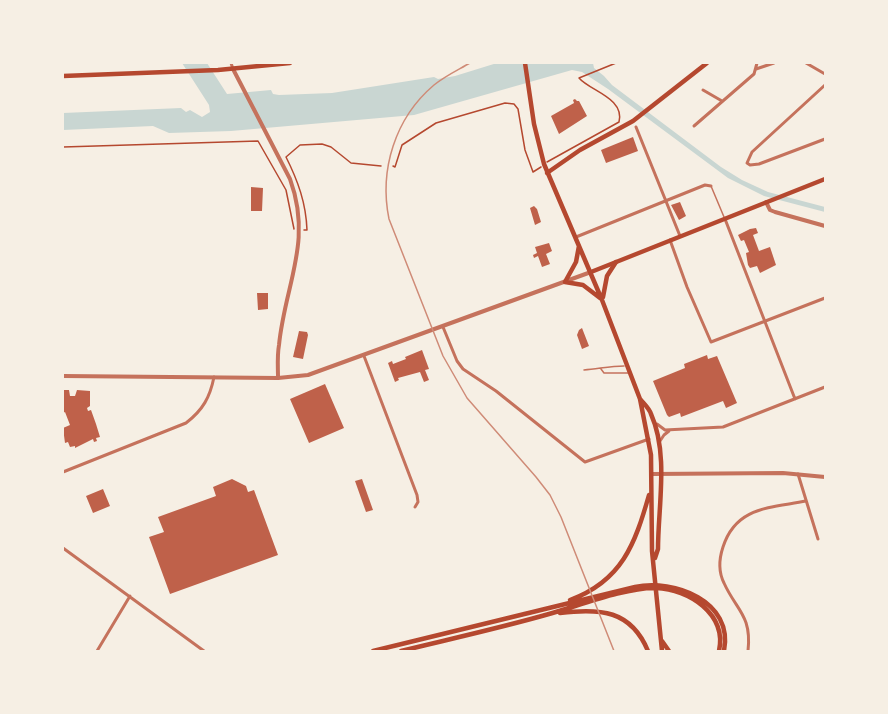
<!DOCTYPE html>
<style>
body{margin:0}
#map{position:relative;width:888px;height:714px;overflow:hidden;background:#f6efe4;font-family:"Varela Round",sans-serif}
canvas{display:block}
.frame{position:absolute;inset:0;border:64px solid #f6efe4;pointer-events:none}
</style>
<div id="map">
<canvas width="888" height="714"></canvas>
<div class="frame"></div>
</div>
<script>
const g = document.querySelector('canvas').getContext('2d');
g.lineJoin = 'round';
function fillPath(path, color) { g.fillStyle = color; g.fill(path, 'evenodd'); }
function strokePath(path, color, width, dash) { g.strokeStyle = color; g.lineWidth = width; g.lineCap = dash ? 'butt' : 'round'; g.setLineDash(dash || []); g.stroke(path); }
const water = new Path2D(`
 M182,63H207L227,94L271,90L273,94L279,95L332,93L434,77L438,79L455,76L497,63H593L594,68L604,76L612,85L721,167L742,180L768,192L825,207V212L764,196L728,178L608,89L582,72L572,70L414,115L231,131L169,133L153,126L63,130V113L181,108L186,112L190,110L202,117L210,112L209,105Z`);
const building = new Path2D(`
 M575,99L577,101H579L587,116L559,134L551,116L574,103L573,100Z
 M633,137L638,151L606,163L601,150Z
 M251,187L263,188L262,211H251Z
 M680,202L686,216L679,220L671,205Z
 M534,206L537,209L541,222L535,225L530,208Z
 M756,228L758,233L753,235L759,251L770,247L776,265L760,273L757,266L750,268L748,265L746,253L749,252L744,240L741,241L738,235L750,229Z
 M549,243L552,251L546,254L550,264L542,267L538,256L534,258L533,255L537,253L535,247Z
 M257,293H268V309L258,310Z
 M582,328L589,346L582,349L577,335L579,330Z
 M299,331L307,332L308,335L303,359L293,357Z
 M422,350L429,369L425,370L429,380L424,382L420,372L398,378L399,380L395,382L388,363L392,361L393,364L406,359L405,357Z
 M707,355L708,359L717,356L737,403L726,408L723,401L681,417L680,413L669,417L667,415L653,381L685,368L684,364Z
 M325,384L344,428L309,443L290,399Z
 M63,390H69L70,396H75L77,390L90,391V406L87,408L88,411L91,410L96,424L100,437L96,438L97,441L94,442L93,439L75,448V446L70,447L68,442L65,443L63,428L70,425L65,412L63,413Z
 M232,479L246,486L248,492L254,490L278,555L170,594L149,537L164,532L158,517L216,496L213,487Z
 M362,479L373,510L366,512L355,481Z
 M103,489L110,506L93,513L86,496Z`);
const path = new Path2D(`
 M63,147L258,141L286,190L294,229
 M547,162L619,122C625,98 590,91 579,78L616,63
 M393,166L395,167L402,145L436,123L505,103L514,104L518,109L525,150L533,172L541,167
 M304,230H307C306,203 298,181 286,157L300,145L322,144L331,147L351,163L381,166`);
const service = new Path2D(`
 M711,186L724,217
 M601,369L604,373H628
 M584,370C598,369 610,366 624,366`);
const minor = new Path2D(`
 M231,63L233,69
 M806,63L825,74
 M756,69L774,63
 M825,85L752,152L747,163L750,165L759,164L825,139
 M703,90L722,101
 M694,126L754,74L757,63
 M636,127L680,236
 M725,219L795,399
 M576,237L705,185L711,186
 M670,240L687,287L711,342L825,298
 M443,327L457,361L463,369L496,391L585,462L649,439
 M364,356L417,495L418,502L415,507
 M657,424L665,430L723,427L825,387
 M660,441L664,435L669,431
 M63,472L186,423C203,410 210,397 214,377
 M798,474L818,539
 M63,548L204,651
 M97,651L130,596
 M748,651C752,615 736,610 724,583C718,571 719,559 723,547C736,506 771,508 806,501`);
const tertiary = new Path2D(`
 M233,69L290,179C313,242 285,284 279,345C277,356 278,367 278,378
 M766,202L770,210L775,212L825,226
 M63,376L278,378L308,375L591,272
 M652,474L783,473L825,477`);
const secondary = new Path2D(`
 M63,76L218,70L290,63
 M547,173L580,150L633,121L707,63
 M591,272L825,179`);
const primary = new Path2D(`
 M525,63L534,124L544,164L602,300L640,399L651,455L652,551L662,651
 M565,282L583,285L600,298
 M565,282L576,262L579,246
 M603,297L607,276L616,262
 M640,399C644,404 649,408 651,414C669,454 658,507 658,549L655,558
 M570,600C622,581 635,544 649,495
 M560,613C600,608 631,610 648,651
 M662,641L669,651
 M373,651L635,587C674,579 734,601 724,651
 M401,651C450,639 500,628 549,614C578,606 627,587 656,588C689,589 727,614 719,651`);
const rail = new Path2D(`
 M470,63C458,70 445,76 434,85C395,118 379,170 389,219L443,356L467,398L536,477L550,495L561,517L614,651`);
fillPath(water, '#c9d6d2');
fillPath(building, '#bf614a');
strokePath(path, '#b5482f', 1.5);
strokePath(service, '#c5725c', 1.5);
strokePath(minor, '#c5725c', 3);
strokePath(tertiary, '#c5725c', 4);
strokePath(secondary, '#b5482f', 4.5);
strokePath(primary, '#b5482f', 4.5);
strokePath(rail, '#cf8b77', 1.5);
</script>
